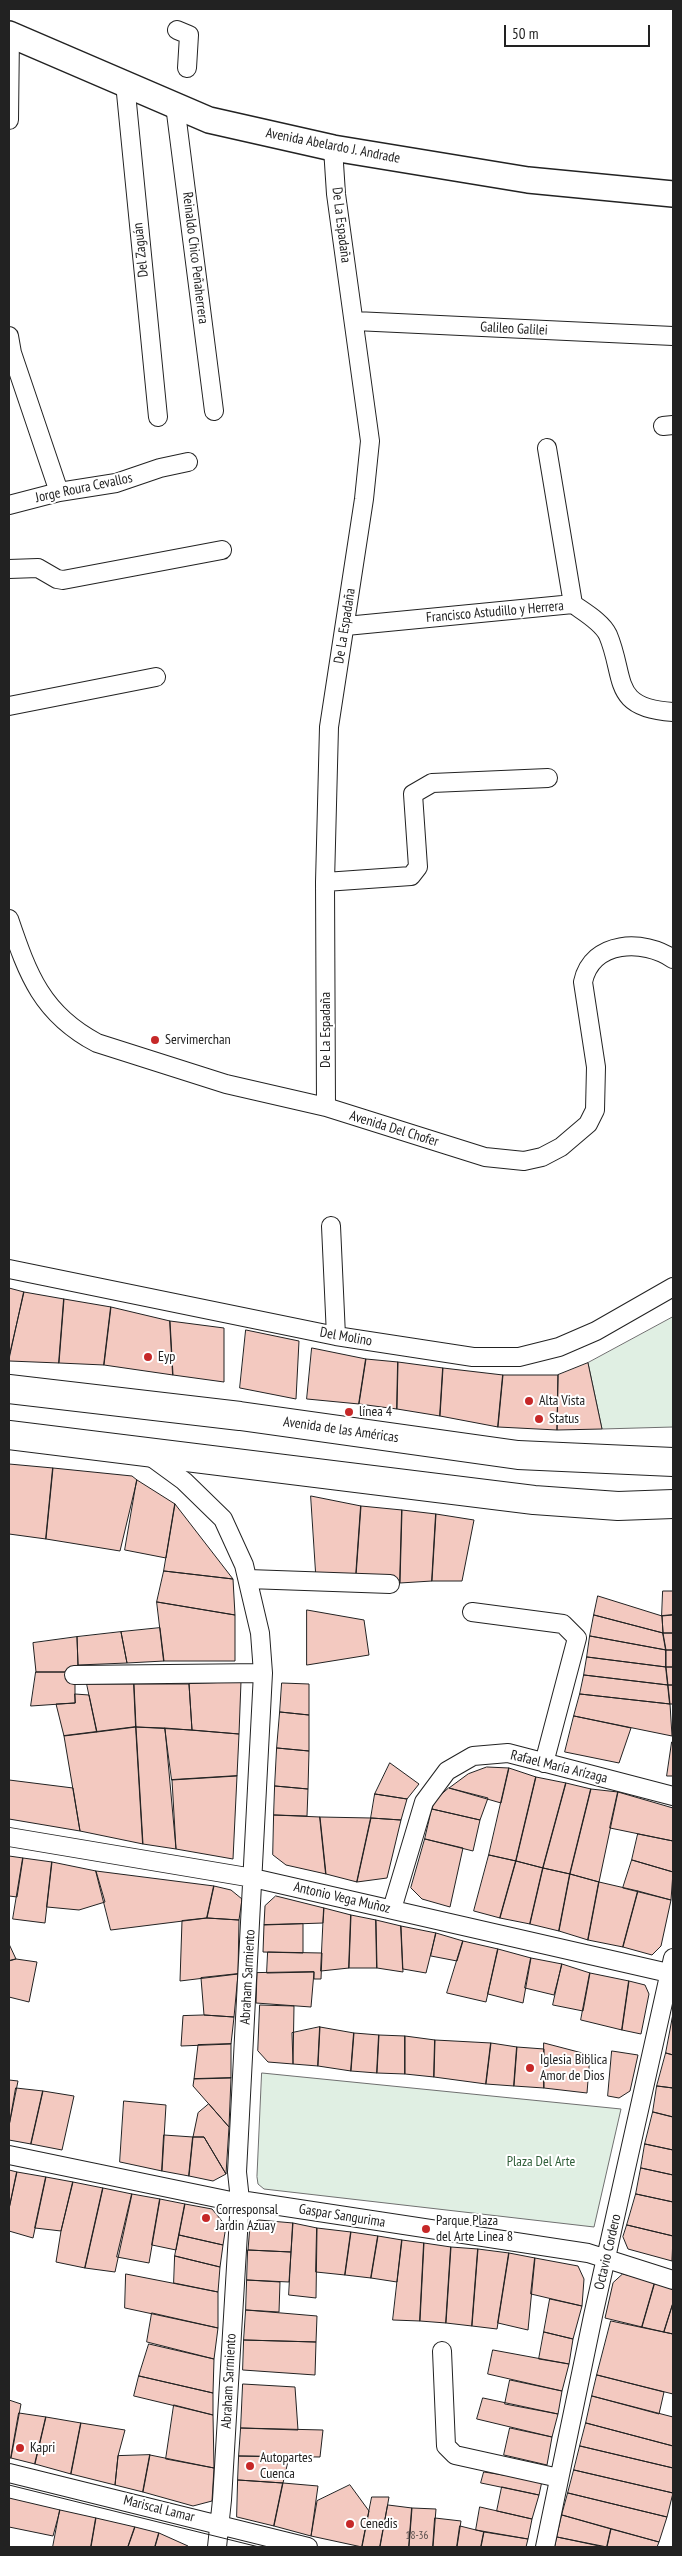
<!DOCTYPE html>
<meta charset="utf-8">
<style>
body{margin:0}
#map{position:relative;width:682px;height:2556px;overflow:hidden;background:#fff;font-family:"PT Sans Narrow",sans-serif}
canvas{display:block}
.frame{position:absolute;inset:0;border:10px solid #222;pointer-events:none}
.scale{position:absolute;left:504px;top:25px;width:146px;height:22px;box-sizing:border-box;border:2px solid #222;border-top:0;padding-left:6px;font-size:15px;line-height:18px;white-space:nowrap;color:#222;-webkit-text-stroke:4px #fff;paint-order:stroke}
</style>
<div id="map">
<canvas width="682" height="2556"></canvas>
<div class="frame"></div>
<div class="scale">50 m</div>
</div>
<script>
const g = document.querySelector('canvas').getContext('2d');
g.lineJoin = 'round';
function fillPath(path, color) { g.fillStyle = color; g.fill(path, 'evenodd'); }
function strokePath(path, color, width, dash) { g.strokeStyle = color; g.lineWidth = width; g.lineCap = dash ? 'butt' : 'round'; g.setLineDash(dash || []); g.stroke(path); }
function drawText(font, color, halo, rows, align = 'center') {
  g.font = font + ' "PT Sans Narrow",sans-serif'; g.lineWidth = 4; g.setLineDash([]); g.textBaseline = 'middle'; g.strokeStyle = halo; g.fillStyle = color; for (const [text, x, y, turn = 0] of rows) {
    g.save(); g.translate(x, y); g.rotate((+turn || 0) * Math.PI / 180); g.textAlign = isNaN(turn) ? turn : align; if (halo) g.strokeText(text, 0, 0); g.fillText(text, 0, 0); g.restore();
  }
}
const green = new Path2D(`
 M673,1317V1427L602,1429L588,1363Z
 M262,2073L621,2109L594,2227L264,2189L258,2184L257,2177Z`);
const building = new Path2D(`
 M9,1288L24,1292L9,1357Z
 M24,1292L64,1299L59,1363L9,1361Z
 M64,1299L111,1307L104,1365L59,1363Z
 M111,1307L170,1321L173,1375L104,1365Z
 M170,1321L224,1328V1382L173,1375Z
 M246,1330L299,1341L296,1399L240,1388Z
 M312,1348L366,1359L359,1404L307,1399Z
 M366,1359L398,1362L397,1409L359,1404Z
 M398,1362L443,1368L440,1416L397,1409Z
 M588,1363L602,1429L557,1430L558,1375Z
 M443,1368L503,1375L498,1427L440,1416Z
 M503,1375H558L557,1430L498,1427Z
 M9,1464L53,1468L46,1539L9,1534Z
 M53,1468L132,1476L137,1480L120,1551L46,1539Z
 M137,1480L175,1504L166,1558L125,1550Z
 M311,1496L361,1506L356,1576L316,1573Z
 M175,1504L233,1579L164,1571Z
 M361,1506L402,1510L400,1583L356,1576Z
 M402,1510L436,1514L432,1581L400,1583Z
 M436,1514L474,1520L462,1581H432Z
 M164,1571L233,1579L235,1615L157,1602Z
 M663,1591H673V1615L662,1616Z
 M598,1596L662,1616L663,1633L594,1615Z
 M157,1602L235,1615V1661H164Z
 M307,1610L364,1620L369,1655L307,1665Z
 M594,1615L663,1633L666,1650L590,1636Z
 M673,1615V1633H663L662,1616Z
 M160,1628L164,1661L127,1663L121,1632Z
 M121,1632L127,1663L78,1665L77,1637Z
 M663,1633H673V1650H666Z
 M590,1636L666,1650V1667L587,1657Z
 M77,1637L78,1665L67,1672H36L33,1643Z
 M666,1650H673V1667H666Z
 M587,1657L666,1667L668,1685L584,1675Z
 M666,1667H673V1685H668Z
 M36,1672H67L75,1684V1703L31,1706Z
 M584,1675L668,1685L670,1704L580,1694Z
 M241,1682L239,1734L192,1730L189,1684Z
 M282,1683L309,1684V1715L280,1712Z
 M87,1684H134L136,1727L97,1732Z
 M134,1684H189L192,1730L136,1727Z
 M668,1685H673V1704H670Z
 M75,1694L89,1695L97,1732L64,1736L56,1704L75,1703Z
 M580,1694L670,1704L672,1736L574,1716Z
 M280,1712L309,1715V1751L277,1748Z
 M574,1716L631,1728L619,1763L565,1752Z
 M136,1727L143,1844L80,1831L64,1736Z
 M136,1727L165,1728L176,1849L143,1844Z
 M165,1728L239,1734L237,1776L172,1780Z
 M672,1742H673V1776H667Z
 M277,1748L309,1751L308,1789L275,1786Z
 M390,1763L419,1784L407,1799L375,1794Z
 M487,1767L509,1768L501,1803L449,1788L468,1774Z
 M509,1768L536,1777L516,1861L489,1855Z
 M237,1776L233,1859L176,1849L172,1780Z
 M536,1777L566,1783L543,1868L516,1861Z
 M9,1780L73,1788L80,1831L9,1819Z
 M566,1783L591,1789L570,1874L543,1868Z
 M275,1786L308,1789L307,1816L274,1815Z
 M449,1788L488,1798L480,1820L432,1809L434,1801Z
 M591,1789L618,1792L599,1882L570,1874Z
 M618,1792L673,1808V1841L610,1828Z
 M375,1794L407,1799L401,1820L371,1818Z
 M432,1809L480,1820L473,1851L425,1839Z
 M274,1815L320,1817L326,1874L286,1865L273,1855Z
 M320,1817L371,1818L357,1882L326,1874Z
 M371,1818L401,1820L387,1878L357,1882Z
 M638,1834L673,1841V1872L632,1860Z
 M425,1839L463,1848L450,1907L422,1899L411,1888Z
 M489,1855L516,1861L500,1918L474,1911Z
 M9,1856L23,1858L17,1897L9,1896Z
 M23,1858L52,1862L45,1923L13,1919Z
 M632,1860L673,1872L671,1900L623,1888Z
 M516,1861L543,1868L530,1924L500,1918Z
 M52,1862L96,1871L105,1902L79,1910L47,1907Z
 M543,1868L570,1874L559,1931L530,1924Z
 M96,1871L214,1886L207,1918L111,1930Z
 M570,1874L599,1882L588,1940L559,1931Z
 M599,1882L638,1891L623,1947L588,1940Z
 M214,1886L231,1890L242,1899L239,1920L207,1918Z
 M638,1891L671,1900L661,1946L652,1955L623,1947Z
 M276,1896L324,1908L323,1923L264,1925L265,1906Z
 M324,1908L351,1915L349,1968L321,1971Z
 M351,1915L376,1920L377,1968H349Z
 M207,1918L239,1920L238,1974L180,1981L182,1921Z
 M376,1920L401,1926L403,1972L377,1968Z
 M303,1924V1953L263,1952L264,1925Z
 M401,1926L436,1933L426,1973L403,1969Z
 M436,1933L463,1941L457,1961L431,1956Z
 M463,1941L498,1949L486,2002L447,1993Z
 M9,1944L16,1959L9,1961Z
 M498,1949L531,1958L523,2003L488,1994Z
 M268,1952L322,1953L321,1979H314V1972L267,1973Z
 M531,1958L562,1964L554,1995L525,1988Z
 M16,1959L37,1962L29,2002L9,1997V1961Z
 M562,1964L590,1973L583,2011L553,2005Z
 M314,1972L311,2007L256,2003L257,1973Z
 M590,1973L629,1981L622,2030L581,2020Z
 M238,1974L234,2017L204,2015L201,1978Z
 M629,1981L645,1985L649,1994L641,2034L622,2030Z
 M260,2005L294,2006L293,2064L268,2062L258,2051Z
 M673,2014V2055L666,2053Z
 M204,2015L234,2017L231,2044L181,2046L183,2016Z
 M320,2027L354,2033L351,2071L318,2066Z
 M320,2027L318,2066L293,2064L292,2033Z
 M354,2033L379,2035L377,2073L351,2071Z
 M379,2035L405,2036V2074L377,2073Z
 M405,2036L435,2040L434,2077L405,2074Z
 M435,2040L491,2043L486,2084L434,2077Z
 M491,2043L517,2047L514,2086L486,2084Z
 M544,2043L590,2055L587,2093L544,2088Z
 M231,2044V2078L194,2079L198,2045Z
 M517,2047L544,2049V2088L514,2086Z
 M612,2051L638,2055L630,2091L619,2098L608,2096Z
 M666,2053L673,2055V2088L657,2086Z
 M231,2078L229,2127L193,2086L194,2079Z
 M9,2080L18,2081L9,2126Z
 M657,2086L673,2088V2117L653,2112Z
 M16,2088L43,2091L31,2144L9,2140V2126Z
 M43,2091L74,2096L62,2150L31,2144Z
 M124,2101L166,2105L162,2171L120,2162Z
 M209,2104L229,2127L226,2174L204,2137H193L198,2113Z
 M653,2112L673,2117V2150L645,2144Z
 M164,2135L193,2137L189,2176L162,2171Z
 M193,2137H204L226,2174L213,2181L189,2176Z
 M645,2144L673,2150V2175L641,2168Z
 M641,2168L673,2175V2202L636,2194Z
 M9,2170L17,2172L9,2209Z
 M17,2172L46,2177L33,2238L9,2231V2209Z
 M46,2177L73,2182L61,2231L35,2228Z
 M73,2182L103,2188L85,2268L56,2262L61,2231Z
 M103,2188L132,2194L115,2272L85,2268Z
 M132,2194L160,2199L149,2263L117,2257Z
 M636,2194L673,2202V2236L627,2225Z
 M160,2199L185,2204L176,2250L152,2245Z
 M185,2204L212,2209L226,2226L223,2245L179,2235Z
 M259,2220L293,2223L291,2252L248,2250L250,2225Z
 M293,2223L317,2228L316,2298L289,2295Z
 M627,2225L673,2236L672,2261L628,2249L623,2237Z
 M317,2228L351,2232L345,2275L316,2272Z
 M351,2232L378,2236L371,2278L345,2275Z
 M179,2235L223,2245L220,2267L175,2256Z
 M378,2236L402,2240L397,2282L371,2278Z
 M402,2240L424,2243L420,2321L393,2320Z
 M424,2243L451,2247L446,2323L420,2321Z
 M451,2247L478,2249L472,2326L446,2323Z
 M478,2249L509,2253L497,2329L472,2326Z
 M248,2250L291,2252L289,2282L247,2280Z
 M509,2253L535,2258L528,2330L498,2323Z
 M175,2256L220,2267L218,2292L174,2283Z
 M535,2258L578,2266L584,2279L582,2306L531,2294Z
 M126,2274L218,2292V2328L125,2308Z
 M623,2274L655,2282L642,2327L605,2318L613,2283Z
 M247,2280L280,2282L279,2312L246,2310Z
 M655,2282L673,2287V2303L664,2332L642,2327Z
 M550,2299L582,2306L573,2339L544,2332Z
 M673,2303V2334L664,2332Z
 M246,2310L317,2316L316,2342L244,2340Z
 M152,2313L218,2328L214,2359L147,2342Z
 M611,2321L673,2334V2394L597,2375Z
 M544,2332L573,2339L569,2364L539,2359Z
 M244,2340L316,2342L315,2375L243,2370Z
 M149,2344L214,2359L213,2393L139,2376Z
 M493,2350L569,2364L562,2391L488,2374Z
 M597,2375L664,2392L659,2414L592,2396Z
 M139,2376L213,2393V2415L134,2396Z
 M510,2380L562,2391L558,2414L505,2404Z
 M243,2384L295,2387L298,2430L241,2428Z
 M592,2396L673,2417V2446L586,2423Z
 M483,2398L558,2414L552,2437L477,2419Z
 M9,2400L21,2404L11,2458H9Z
 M174,2405L213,2415L214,2468L166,2459Z
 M19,2413L46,2417L35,2464L11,2458Z
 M46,2417L81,2423L71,2474L35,2464Z
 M81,2423L125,2430L118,2456L115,2485L71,2474Z
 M586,2423L673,2446V2468L580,2446Z
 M241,2428L323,2430L320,2457L239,2456Z
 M510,2428L552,2437L547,2465L504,2455Z
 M580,2446L673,2468V2493L574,2470Z
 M150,2455L214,2468L212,2501L193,2506L143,2492Z
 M150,2455L143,2492L115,2485L118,2456Z
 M239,2456L289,2457L283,2483L238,2480Z
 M574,2470L673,2493L667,2517L568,2493Z
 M484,2472L542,2481L539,2495L481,2483Z
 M238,2480L283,2483L274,2526L237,2517Z
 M283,2483L318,2486L311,2536L274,2526Z
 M350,2485L369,2511L362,2547L311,2536L317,2501Z
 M502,2487L539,2495L532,2519L497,2511Z
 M568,2493L667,2517L659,2542L562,2515Z
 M372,2497H389L380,2547H362Z
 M9,2498L60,2510L53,2536L9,2527Z
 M388,2505L412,2508L409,2547H380Z
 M480,2507L532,2519L528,2539L476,2530Z
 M412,2508L436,2509L433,2547H409Z
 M60,2510L96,2518L91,2547H53Z
 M562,2515L611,2529L607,2547L557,2537Z
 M96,2518L135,2527L128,2547H91Z
 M435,2518L461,2521L457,2547H433Z
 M460,2526L484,2532L481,2547H457Z
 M135,2527L159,2533L155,2547H128Z
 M611,2529L659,2542L657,2547H607Z
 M484,2532L528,2539L526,2547H481Z
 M159,2533L188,2546L189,2547H155Z
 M557,2537L604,2547H555Z`);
const street = new Path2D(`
 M177,30L189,35L187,68
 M125,83L158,417
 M175,105L214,411
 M9,120L10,35
 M355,321L673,336
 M9,336L12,353L59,492
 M663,426L673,425
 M547,448L573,604
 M9,505L59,492L116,483L160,468L188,462
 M9,569L38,568L57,579L63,580L222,550
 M346,626L573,604C584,612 602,622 608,635C626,678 610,708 673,712
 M9,706L156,677
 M325,882L411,876L418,867L413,794L432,783L548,778
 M9,919C28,975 42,1014 97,1043L226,1084L326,1107L485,1157L524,1161L542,1157L561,1147L588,1124L595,1110L596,1067L583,982C592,940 644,939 673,959
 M326,1107L325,882L329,727L364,499L370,441L336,194L333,148
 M331,1226L336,1336
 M9,1269L336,1336L473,1357H519L559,1347L596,1331L673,1287
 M147,1454L184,1481L223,1519L244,1565L260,1633L263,1673L237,2172L240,2200L222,2500L217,2547
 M248,1579L390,1584
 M472,1612L563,1624L577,1638L544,1763
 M74,1675L263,1673
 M9,1837L253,1878L673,1974
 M392,1909L424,1802L447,1771L473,1756L508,1753L673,1796
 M9,2155L231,2201L240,2200L588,2253L673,2280
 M442,2351L446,2446L455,2455L559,2478
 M9,2473L308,2547
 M545,2547L593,2316L673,1958`);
const secondary = new Path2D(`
 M9,34L209,120L333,148L528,180L673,194`);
const primary = new Path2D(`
 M9,1389L240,1416L518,1455L673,1462
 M9,1435L534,1500L618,1506L673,1504`);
const tram = new Path2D(`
 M9,2485L259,2547`);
const markers = [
 [155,1040,5,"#c62828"],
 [148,1357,5,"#c62828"],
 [529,1401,5,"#c62828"],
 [349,1412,5,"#c62828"],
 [539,1419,5,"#c62828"],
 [530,2068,5,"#c62828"],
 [206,2218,5,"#c62828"],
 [426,2229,5,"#c62828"],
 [20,2448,5,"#c62828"],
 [250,2466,5,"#c62828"],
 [350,2524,5,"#c62828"]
];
const numberNames = [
 ["18-36",417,2536]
];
const streetNames = [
 ["Avenida Abelardo J. Andrade",333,146,11],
 ["De La Espadaña",341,225,83],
 ["Del Zaguán",141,250,-96],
 ["Reinaldo Chico Peñaherrera",195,258,83],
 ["Galileo Galilei",514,329,3],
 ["Jorge Roura Cevallos",84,488,-12],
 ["Francisco Astudillo y Herrera",495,612,-5],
 ["De La Espadaña",345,626,-81],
 ["De La Espadaña",326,1030,-90],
 ["Avenida Del Chofer",394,1129,17],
 ["Del Molino",346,1337,10],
 ["Avenida de las Américas",341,1430,8],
 ["Rafael María Arízaga",559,1767,14],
 ["Antonio Vega Muñoz",342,1898,13],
 ["Abraham Sarmiento",248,1977,-87],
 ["Gaspar Sangurima",342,2216,9],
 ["Octavio Cordero",608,2252,-77],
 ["Abraham Sarmiento",229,2381,-87],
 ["Mariscal Lamar",159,2509,14]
];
const poiNames = [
 ["Servimerchan",165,1040],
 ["Eyp",158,1357],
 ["Alta Vista",539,1401],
 ["línea 4",359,1412],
 ["Status",549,1419],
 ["Iglesia Biblica",540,2060],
 ["Amor de Dios",540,2076],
 ["Corresponsal",216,2210],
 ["Jardin Azuay",216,2226],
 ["Parque Plaza",436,2221],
 ["del Arte Linea 8",436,2237],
 ["Kapri",30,2448],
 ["Autopartes",260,2458],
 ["Cuenca",260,2474],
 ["Cenedis",360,2524]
];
const parkNames = [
 ["Plaza Del Arte",541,2162]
];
fillPath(green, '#e0efe3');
strokePath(green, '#6f6f6f', 1);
fillPath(building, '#f3c9c0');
strokePath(building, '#222', 1);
strokePath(street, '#222', 20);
strokePath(secondary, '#222', 28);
strokePath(primary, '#222', 30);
strokePath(street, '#fff', 18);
strokePath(secondary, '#fff', 25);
strokePath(primary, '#fff', 28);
strokePath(tram, '#222', 1);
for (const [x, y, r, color] of markers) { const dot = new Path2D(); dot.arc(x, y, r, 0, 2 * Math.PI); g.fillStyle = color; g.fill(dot); strokePath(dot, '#fff', 2); }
drawText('11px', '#564c4a', null, numberNames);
drawText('14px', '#222', '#fff', streetNames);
drawText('14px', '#222', '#fff', poiNames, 'left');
drawText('14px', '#2f5e38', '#fff', parkNames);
</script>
